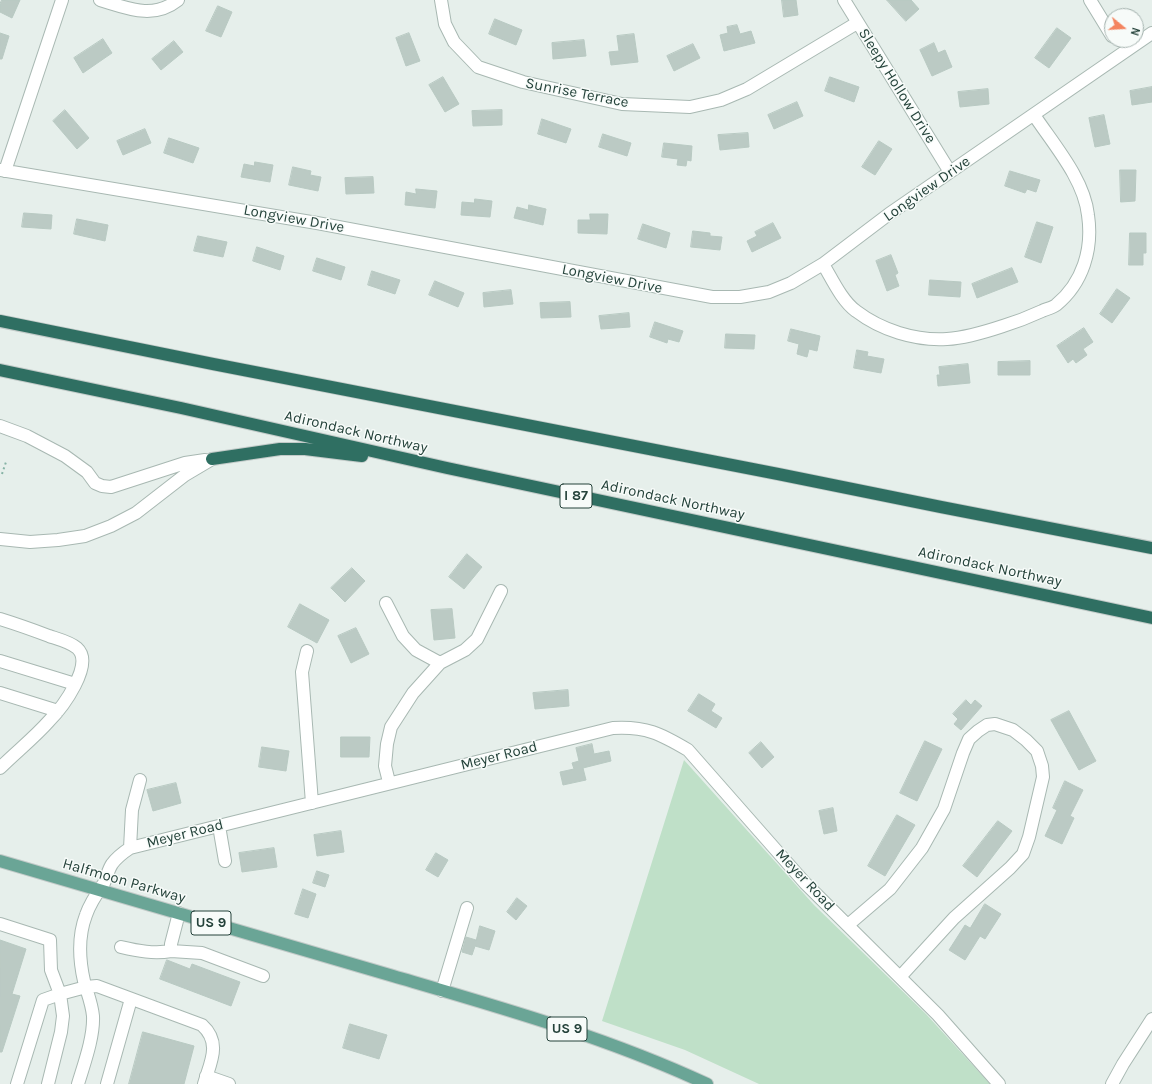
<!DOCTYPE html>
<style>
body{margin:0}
#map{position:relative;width:1152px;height:1084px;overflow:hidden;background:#e6efeb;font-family:Karla,sans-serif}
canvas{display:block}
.north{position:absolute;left:1104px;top:8px;width:40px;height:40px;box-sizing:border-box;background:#f7fbf9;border:1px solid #a3b1ad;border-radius:50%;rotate:108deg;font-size:11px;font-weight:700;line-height:16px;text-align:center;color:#24423a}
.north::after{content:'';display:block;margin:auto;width:14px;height:18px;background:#f4845f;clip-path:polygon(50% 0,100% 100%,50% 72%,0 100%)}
</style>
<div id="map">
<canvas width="1152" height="1084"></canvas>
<div class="north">N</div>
</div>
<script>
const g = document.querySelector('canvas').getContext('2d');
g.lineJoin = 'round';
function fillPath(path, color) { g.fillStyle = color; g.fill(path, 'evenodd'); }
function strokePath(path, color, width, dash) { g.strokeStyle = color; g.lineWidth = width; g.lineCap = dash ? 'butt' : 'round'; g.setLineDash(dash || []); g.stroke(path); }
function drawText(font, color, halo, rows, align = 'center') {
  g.font = font + ' Karla,sans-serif'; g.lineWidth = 3; g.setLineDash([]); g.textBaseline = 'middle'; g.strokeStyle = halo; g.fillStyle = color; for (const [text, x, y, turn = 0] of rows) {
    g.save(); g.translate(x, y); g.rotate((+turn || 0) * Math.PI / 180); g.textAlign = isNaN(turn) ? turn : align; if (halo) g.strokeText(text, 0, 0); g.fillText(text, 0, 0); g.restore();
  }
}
const green = new Path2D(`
 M684,760L814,905L926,1014L990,1084H759L685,1050L602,1021Z`);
const building = new Path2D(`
 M2,0H20L12,18L0,12V4Z
 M782,0H796L798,15L784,17Z
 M887,0H911L919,9L906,21Z
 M218,6L232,12L221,37L206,31Z
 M495,19L522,30L516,45L489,34Z
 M737,25L740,34L751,31L755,43L724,51L720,35L728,33L727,27Z
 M1057,28L1071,38L1049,68L1035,58Z
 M0,33L9,36L2,59H0Z
 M409,33L420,61L406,66L396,38Z
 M634,34L638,62L611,65L609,52L619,51L617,36Z
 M103,39L112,53L83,73L74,58Z
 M584,40L586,56L553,59L552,43Z
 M174,41L183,52L161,70L152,59Z
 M934,43L938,53L945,50L952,67L932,76L920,50Z
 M693,44L700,58L674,71L667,56Z
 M443,77L459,104L445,112L429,85Z
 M830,77L859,87L854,102L825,91Z
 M1152,87V102L1132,105L1130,91Z
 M988,89L989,104L960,107L958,92Z
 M797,102L803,116L774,129L768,115Z
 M65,110L89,138L77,149L53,121Z
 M502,110V125L473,126L472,111Z
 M1104,115L1110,144L1095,147L1089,118Z
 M542,119L571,129L566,143L538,134Z
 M145,129L151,143L123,155L117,141Z
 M748,133L749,147L720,150L718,135Z
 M603,134L631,143L627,156L599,147Z
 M169,138L199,148L193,163L164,153Z
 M879,141L892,149L875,175L862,167Z
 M664,143L692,146L691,161L687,160L686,166L677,165L678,159L662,157Z
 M255,162L273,165L270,182L241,177L244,164L254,166Z
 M293,167L311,171L310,175L321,177L318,191L289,185Z
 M1120,170H1136L1135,201L1121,202Z
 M1010,171L1040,180L1036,192L1027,189L1025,193L1005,186Z
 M373,177L374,193L346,194L345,178Z
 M416,189L437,191L435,208L405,205L406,192L416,194Z
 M475,199L492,201L490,217L461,215L462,202L474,203Z
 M529,205L546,209L543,225L514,218L517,207L528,210Z
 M24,213L52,215L51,229L22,227Z
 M590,214H608L607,234L578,233V220H590Z
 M77,219L108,225L105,241L74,234Z
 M1037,222L1053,227L1041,263L1025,257Z
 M773,223L781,238L752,252L747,241L757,236L755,232Z
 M643,224L670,233L666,248L638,239Z
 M693,231L710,233V236L722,237L720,250L691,247Z
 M1130,233H1146V253H1143V265H1129Z
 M198,236L227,242L223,257L194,251Z
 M257,247L284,256L280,270L253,261Z
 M891,255L898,273L895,275L899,286L887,291L876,261Z
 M317,258L345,267L341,280L313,271Z
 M1012,268L1018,282L977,298L972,284Z
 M372,271L400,280L395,294L368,285Z
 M930,280L961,282L960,297L929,295Z
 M435,281L464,293L458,307L429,295Z
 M1117,289L1130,298L1112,323L1100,314Z
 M511,290L513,304L484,307L483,293Z
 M570,302L571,317L541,318L540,303Z
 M629,313L630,327L601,329L599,316Z
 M655,322L683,331L679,342L668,339L667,343L650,337Z
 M1084,328L1093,342L1083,349L1087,355L1076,363L1073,359L1068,363L1057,346Z
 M791,329L820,336L817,351L809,349L807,357L797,354L799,344L788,341Z
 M726,334L755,335L754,349L725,348Z
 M857,350L868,352L867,356L884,359L881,373L854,368Z
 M1030,361V375H998V362Z
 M968,364L970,383L938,386L937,375H940L939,367Z
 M467,554L482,567L464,589L449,577Z
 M352,568L365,581L345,602L331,588Z
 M300,604L329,620L317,643L288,627Z
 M452,609L455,638L434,640L431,610Z
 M356,628L369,654L351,663L338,636Z
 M568,690L569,706L535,709L533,693Z
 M699,694L715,704L711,711L722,718L716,728L688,711Z
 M966,700L971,705L975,700L982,706L961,730L954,724L958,719L953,714Z
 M1069,711L1096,761L1079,770L1051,720Z
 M341,737H370L369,757H341Z
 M925,741L942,749L917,801L900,793Z
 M761,742L774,757L762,768L749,753Z
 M592,744L594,754L609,751L611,761L583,768L586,780L563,785L560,772L574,769L572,763L579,761L576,748Z
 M262,747L289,751L286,771L259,767Z
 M1065,781L1083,790L1070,816L1074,818L1062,844L1045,836L1057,810L1053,808Z
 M176,783L181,803L153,811L147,790Z
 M833,808L837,831L824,834L819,811Z
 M897,815L915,825L885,876L868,866Z
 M998,821L1012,831L977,877L963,866Z
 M341,831L344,852L317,856L314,835Z
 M274,848L277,867L242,872L239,853Z
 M436,853L448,860L438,877L426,870Z
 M317,871L329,875L325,887L313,883Z
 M303,889L316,894L308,918L295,914Z
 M517,898L527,906L516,920L507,912Z
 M985,904L1001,914L985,939L980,936L965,960L949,950L965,925L970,928Z
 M480,926L495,931L489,950L475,946L472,955L462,952L466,937L476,940Z
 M0,940L26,949L12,994L20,996L2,1052H0Z
 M167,960L190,969L192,964L240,982L231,1006L160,979Z
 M350,1024L387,1035L379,1059L343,1048Z
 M143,1032L194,1046L184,1084H129Z`);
const path = new Path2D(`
 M2,474L6,462`);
const minor = new Path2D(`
 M100,0C127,8 153,20 178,0
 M441,0L445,24L454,42L478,67L523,82L622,104L690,107L721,100L747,89L857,23
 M844,0L950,172
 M1090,0L1112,36
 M0,170L317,223L712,297H740L769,292L791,283L823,264L889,214L1152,33
 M5,171L62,0
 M823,264C832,279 842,301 856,311C881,330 915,341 947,339C965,338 985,332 1003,326C1016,322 1029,317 1042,311C1046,309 1052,308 1056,305C1083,283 1093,249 1088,215C1084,179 1054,145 1034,115
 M0,426L27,436L65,456L87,472L95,483L102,486L111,487L185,463L205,460
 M0,539L30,542L58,540L85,536L111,526L136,513L185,475L212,459
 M386,603L403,636L416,650L440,663
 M0,619C16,624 33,630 49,636C58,639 70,642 77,648C95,664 62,708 49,721C34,738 16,752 0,768
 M307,651L302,672L312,803
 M0,661L75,684
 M0,693L58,711
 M389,782L385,766L387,744L391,727L413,693L440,663L465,650L477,639L501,591
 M219,826L225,861
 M130,848L132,810L140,780
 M179,913L171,944V951L202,953L263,976
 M0,924L50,940L51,970L60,994L43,1000L17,1084
 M848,925L890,889L922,848L944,809L963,753L969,739L978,731L987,725L995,724L1013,730L1026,740L1037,751L1042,766L1043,777L1029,837L1023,854L1010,868L954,918L900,977
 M121,947C138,951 154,954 171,951
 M442,991L467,908
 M206,1076L229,1084
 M48,1084L61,1032L63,1016L60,994L86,987L97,986L202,1025C222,1043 210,1063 204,1084
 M78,1084C84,1064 94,1037 93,1016C92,1004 87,992 84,981C79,959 78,936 86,915C90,903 97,893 104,883C107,877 108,870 112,864C117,857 124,852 130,848L613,728C646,726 661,734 688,750L805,883L938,1015L999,1084
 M107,1084L131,999
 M1112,1084L1123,1064L1152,1019`);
const major = new Path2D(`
 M0,861C131,900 262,937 393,976C499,1007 606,1037 707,1084`);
const highway = new Path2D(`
 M0,321L213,364L778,474L941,507L1152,548
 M0,370L181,408L447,468L1152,618
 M212,459L280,449H305L362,456`);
const shields = [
 [576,496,32],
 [211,923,40],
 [567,1029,40]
];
const shieldNames = [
 ["I 87",576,496],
 ["US 9",211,923],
 ["US 9",567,1029]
];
const streetNames = [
 ["Sleepy Hollow Drive",897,86,58],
 ["Sunrise Terrace",577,93,11],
 ["Longview Drive",927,189,-35],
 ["Longview Drive",294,219,10],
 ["Longview Drive",612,279,11],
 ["Adirondack Northway",356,432,13],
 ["Adirondack Northway",673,500,12],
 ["Adirondack Northway",990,567,12],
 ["Meyer Road",499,756,-14],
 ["Meyer Road",185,834,-14],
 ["Meyer Road",805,880,47],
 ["Halfmoon Parkway",124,881,16]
];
fillPath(green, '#bfe0c8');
fillPath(building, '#bbcac4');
strokePath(building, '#b8c9c2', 1);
strokePath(minor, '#a8b8b2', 14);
strokePath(major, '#c2cac8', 14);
strokePath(highway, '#c2cac8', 14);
strokePath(path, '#86b3a5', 2, [2, 3]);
strokePath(minor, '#fff', 12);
strokePath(major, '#6aa596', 12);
strokePath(highway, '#2f6f62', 12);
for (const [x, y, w] of shields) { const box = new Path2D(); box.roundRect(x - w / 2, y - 12, w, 24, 3); g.fillStyle = '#f7fbf9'; g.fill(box); strokePath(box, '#24423a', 1); }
drawText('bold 14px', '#24423a', null, shieldNames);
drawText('15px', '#24423a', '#f7fbf9', streetNames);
</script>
